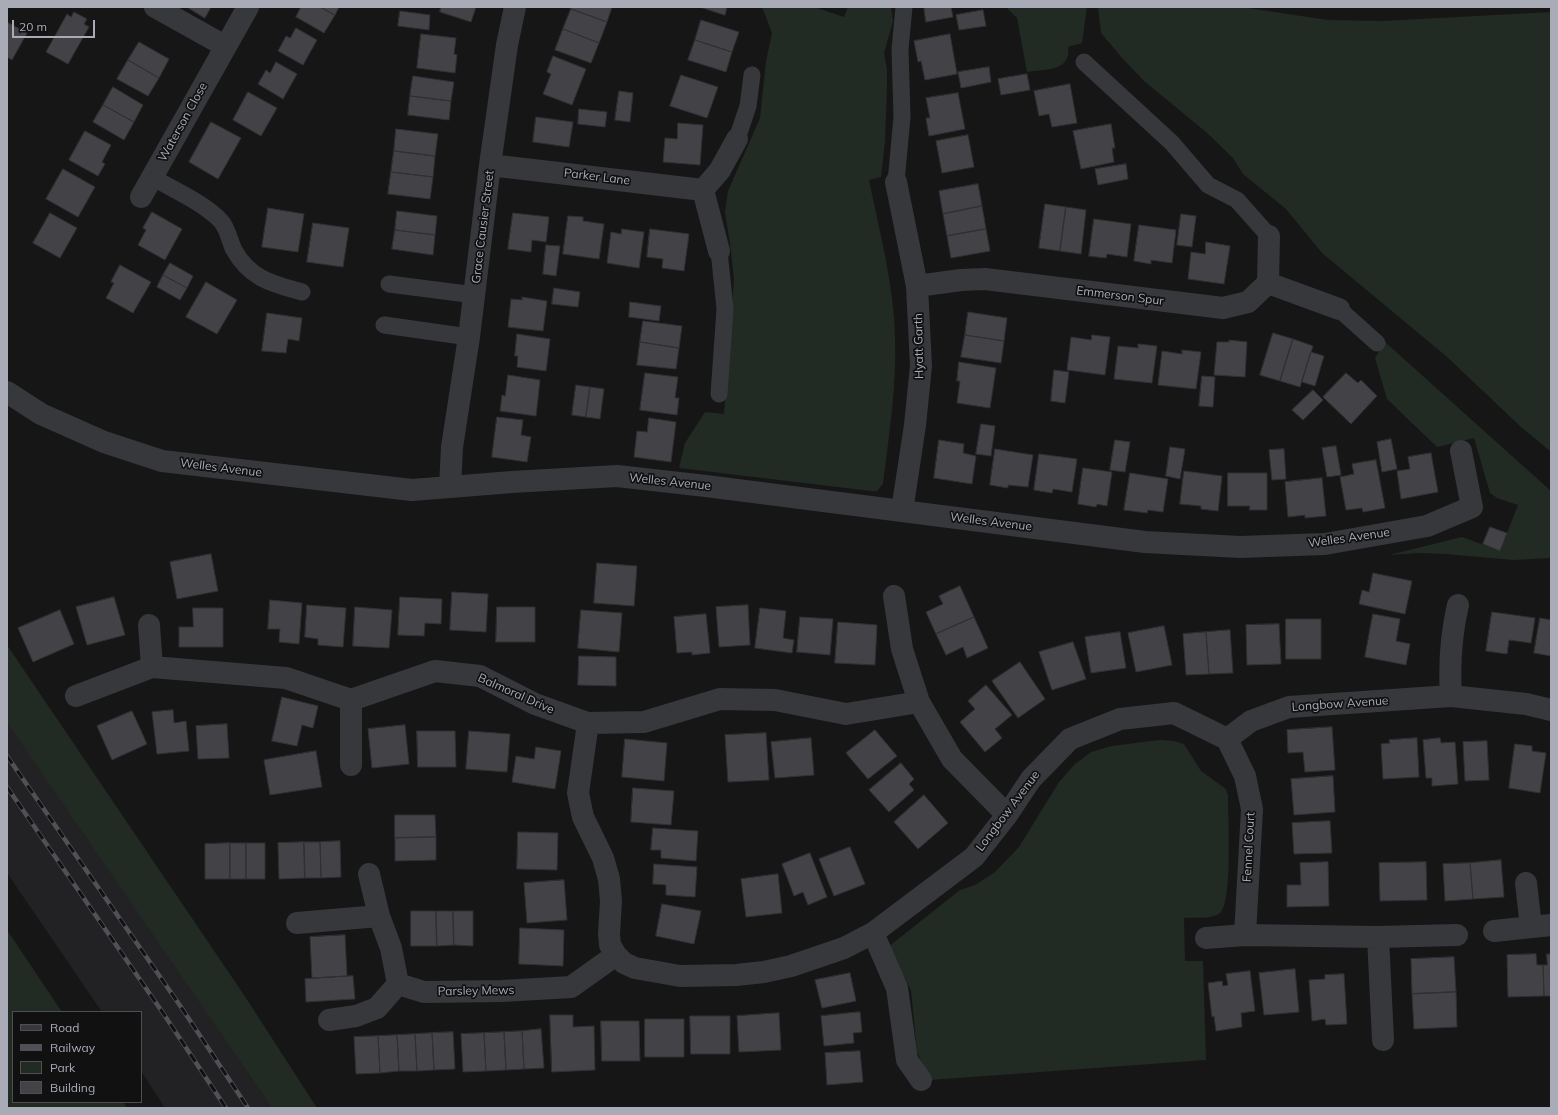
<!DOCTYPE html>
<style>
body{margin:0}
#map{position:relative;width:1558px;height:1115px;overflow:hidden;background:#161617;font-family:Mulish,sans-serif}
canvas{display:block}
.frame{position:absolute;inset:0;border:8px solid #a9acb6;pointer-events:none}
.legend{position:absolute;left:12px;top:1011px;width:130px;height:92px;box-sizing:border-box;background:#111112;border:1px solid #4e4f54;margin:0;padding:5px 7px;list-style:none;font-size:12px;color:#a9acb6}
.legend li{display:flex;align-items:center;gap:8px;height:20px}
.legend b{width:20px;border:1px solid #4e4f54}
.scale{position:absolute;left:12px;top:20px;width:83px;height:18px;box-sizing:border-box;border:2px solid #a9acb6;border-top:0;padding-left:5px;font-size:12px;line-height:14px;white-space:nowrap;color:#a9acb6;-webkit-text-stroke:3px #111112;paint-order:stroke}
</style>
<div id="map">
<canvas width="1558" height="1115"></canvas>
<div class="frame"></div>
<ul class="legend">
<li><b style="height:5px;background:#37383c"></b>Road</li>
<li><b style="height:5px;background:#505157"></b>Railway</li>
<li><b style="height:11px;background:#222a24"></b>Park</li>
<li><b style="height:11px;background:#434347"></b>Building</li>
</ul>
<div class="scale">20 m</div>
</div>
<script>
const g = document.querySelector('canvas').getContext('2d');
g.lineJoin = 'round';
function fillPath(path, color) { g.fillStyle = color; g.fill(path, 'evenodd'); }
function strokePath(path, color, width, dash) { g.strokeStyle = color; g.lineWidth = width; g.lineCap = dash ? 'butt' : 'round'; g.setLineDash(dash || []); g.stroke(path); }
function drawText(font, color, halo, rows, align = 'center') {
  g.font = font + ' Mulish,sans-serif'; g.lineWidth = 3.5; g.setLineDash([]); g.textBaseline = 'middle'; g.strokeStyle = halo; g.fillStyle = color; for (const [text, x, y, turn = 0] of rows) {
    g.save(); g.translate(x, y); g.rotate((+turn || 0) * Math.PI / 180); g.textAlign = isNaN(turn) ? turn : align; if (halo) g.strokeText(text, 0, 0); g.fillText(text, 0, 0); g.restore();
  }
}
const built = new Path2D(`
 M7,720L272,1108H165L141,1071V1012H102L7,873Z`);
const green = new Path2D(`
 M762,7H814L844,17L848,7H891L893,21L884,53L887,70V88L885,141L881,177L869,180C879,229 894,286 895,336C897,385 889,435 883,484L877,491H871L679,468L685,443L705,412L724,414L734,279L730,244L725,212L728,191L760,118L766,61L772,33Z
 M1006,7H1087L1082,43L1068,47C1072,72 1044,69 1027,72L1017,18Z
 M1098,7H1241L1328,20L1383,21L1551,12V452L1520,426L1446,356L1322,253L1286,209L1243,174L1233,158L1206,132L1144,81L1123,59L1101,33Z
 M1385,342L1551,491V558L1513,560L1446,554L1418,553L1389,555L1462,537L1500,551L1518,505L1497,498L1490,493L1474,438L1437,447L1387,399L1375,358Z
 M7,645L246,998L317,1108H272L7,722Z
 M1159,740L1174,741L1184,744L1201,771L1226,789L1228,796C1228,816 1233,902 1220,913C1210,920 1195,917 1184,918L1185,961H1203L1206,1060L930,1080L917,1052L911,990L888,947L960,890L975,885L995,872L1019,847L1059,782L1075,764L1091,752L1112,746Z
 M7,930L62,1012H13V1102H123L127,1108H7Z`);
const building = new Path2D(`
 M187,7H211L205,18Z
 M301,7H320L335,15L324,33L296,17Z
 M320,7H339L335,15Z
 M441,7H476L471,22L440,12Z
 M571,7H612L607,22L571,9Z
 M700,7H727L725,15Z
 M924,7H951L953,17L926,22Z
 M571,9L607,22L599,43L563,29Z
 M983,10L986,26L959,30L956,15Z
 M400,11L430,15L429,30L398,26Z
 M74,12L87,19L84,24L89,27L68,64L46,52L67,14L71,17Z
 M701,20L739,32L732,52L695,40Z
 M7,22L27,33L12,60L7,57Z
 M296,28L317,40L303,65L278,51L286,36L290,38Z
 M563,29L599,43L591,63L555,50Z
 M421,34L456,38L454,54L457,55L455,73L417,68Z
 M950,34L957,74L925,80L921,61L918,62L914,41Z
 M695,40L732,52L726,72L688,60Z
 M139,42L169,59L159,78L128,60Z
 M553,56L586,69L572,105L543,94L551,74L547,72Z
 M128,60L159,78L148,96L117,79Z
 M276,62L297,74L283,99L258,84L266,70L270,73Z
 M989,67L991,82L961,88L958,72Z
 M1027,74L1030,90L1001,95L998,79Z
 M681,75L718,87L707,118L670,106Z
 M413,76L454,82L451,101L410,96Z
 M1070,84L1077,123L1052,127L1049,114L1039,116L1034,91Z
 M113,87L143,105L134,122L103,105Z
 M619,91L633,93L630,122L615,120Z
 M248,92L277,108L261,136L233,120Z
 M958,93L965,129L929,136L926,118H930L926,98Z
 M410,96L451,101L449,120L408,115Z
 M103,105L134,122L124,140L93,122Z
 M579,109L607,112L605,127L578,124Z
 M536,117L573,122L569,147L533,142Z
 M211,122L241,138L218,179L189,162Z
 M678,123L703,125L700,165L663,162L665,138L677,139Z
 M1111,124L1115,148H1112L1114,162L1081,169L1073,131Z
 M396,129L438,134L435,156L394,151Z
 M85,131L111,145L102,162L105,164L98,176L69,160Z
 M968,135L974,167L942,173L936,141Z
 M394,151L435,156L433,177L391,172Z
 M1126,164L1128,179L1098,185L1095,169Z
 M63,169L95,187L78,217L46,199Z
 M391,172L433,177L430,199L388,194Z
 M978,184L982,206L943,214L939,191Z
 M1045,204L1066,207L1060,251L1039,248Z
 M982,206L986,229L947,236L943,214Z
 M1066,207L1086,210L1081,254L1060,251Z
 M268,208L304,214L298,252L262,247Z
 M397,211L437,216L435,235L395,230Z
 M152,212L182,229L165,260L138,245L146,230L143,228Z
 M50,213L77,228L60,258L33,243Z
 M513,213L549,217L546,242L532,240L531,252L508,249Z
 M1181,214L1196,216L1192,247L1177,245Z
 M568,216L583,217V221L604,224L599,259L563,254Z
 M1094,219L1131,224L1127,257L1107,254L1106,258L1089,256Z
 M313,223L349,228L343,267L307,262Z
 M1139,225L1176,230L1172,263L1151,260V264L1134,261Z
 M622,229L644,232L639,268L607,263L611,232L621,234Z
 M650,229L689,234L684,271L662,268L663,259L647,257Z
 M986,229L990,251L951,258L947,236Z
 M395,230L435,235L433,255L392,249Z
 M1206,242L1230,246L1224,284L1188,279L1191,252L1205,254Z
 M546,245L560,246L556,276L543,274Z
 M170,263L193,276L187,288L163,275Z
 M120,265L151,282L133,313L106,298L114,283L111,282Z
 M163,275L187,288L180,300L157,287Z
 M206,282L237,300L217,334L186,317Z
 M554,288L580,292L578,307L552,304Z
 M522,297L547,301L543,331L508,327L511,299L522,300Z
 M630,302L661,306L659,321L629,317Z
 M968,312L1007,318L1004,341L965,335Z
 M267,313L302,318L299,341L288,339L286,353L262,351Z
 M643,321L682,326L679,348L640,342Z
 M1273,333L1293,339L1280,381L1260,375Z
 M517,334L550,339L546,371L517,367L518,356H515Z
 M965,335L1004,341L1001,363L961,357Z
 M1092,335L1110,337L1105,375L1067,370L1071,337L1091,340Z
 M1293,339L1313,346L1300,387L1280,381Z
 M1229,340L1247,342L1245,377L1214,375L1217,342H1229Z
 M640,342L679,348L676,369L637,365Z
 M1138,344L1157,346L1152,383L1114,379L1118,346L1138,348Z
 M1182,350L1201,352L1196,389L1158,385L1162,351L1182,354Z
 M1311,352L1324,356L1315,386L1302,382Z
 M959,362L996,368L990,408L957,403L960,381H957Z
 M1054,370L1069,372L1065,403L1051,401Z
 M645,373L678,377L675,398H679L677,415L640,410Z
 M1346,373L1358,383L1361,380L1377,396L1351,424L1323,397Z
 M508,375L540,380L536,416L500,411L502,395L505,396Z
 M1202,376L1215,377L1213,407L1199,406Z
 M576,385L590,387L586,417L572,415Z
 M590,387L604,389L600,419L586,417Z
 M1313,390L1323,400L1303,420L1292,410Z
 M497,417L523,420L521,435L531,437L527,462L492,457Z
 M649,418L676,422L671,462L634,457L637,431L647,432Z
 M981,424L995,426L991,456L976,454Z
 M1391,439L1397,469L1382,472L1377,442Z
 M939,440L964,444L963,453L976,456L972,484L934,478Z
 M1115,440L1130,442L1125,472L1110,470Z
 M1336,446L1341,475L1327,477L1322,448Z
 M1170,447L1185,449L1180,479L1166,476Z
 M995,449L1033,455L1028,487L1008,485V488L990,485Z
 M1284,449L1286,479L1272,480L1269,450Z
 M1431,453L1438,492L1401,499L1397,471L1410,469L1408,457Z
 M1039,454L1077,459L1072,492L1053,489L1052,493L1034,490Z
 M1376,460L1385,508L1363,512L1362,508L1346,510L1340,477L1354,474L1352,464Z
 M1083,468L1112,472L1107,506L1097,504L1096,507L1078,504Z
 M1184,471L1222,476L1218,511L1201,509V506L1180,504Z
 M1130,473L1168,479L1163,512L1148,510L1147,513L1124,510Z
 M1228,473H1267V510H1249L1250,506H1228Z
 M1322,478L1326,516L1305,518V515L1288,517L1285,482Z
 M1490,527L1507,533L1500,551L1483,544Z
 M211,554L218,591L177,599L170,562Z
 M597,563L637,566L634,606L594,603Z
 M1373,573L1412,581L1405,614L1359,604L1362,590L1369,592Z
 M960,586L974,617L936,634L926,612L943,604L939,596Z
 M452,592L488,594L486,632L450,630Z
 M114,597L125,635L87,645L76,607Z
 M400,597L442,599L441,624L425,623L424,636L398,635Z
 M270,600L302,603L299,644L279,642L280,629H268Z
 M307,605L346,608L343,647L318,645V639L305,637Z
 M748,605L750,645L719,647L716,607Z
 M355,607L392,610L389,648L353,646Z
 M497,607H535V642H496Z
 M193,608H223V647H179V627H193Z
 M760,608L786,611L783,638L794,640L792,653L755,648Z
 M60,610L74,644L33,662L18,628Z
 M581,610L622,613L619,652L578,648Z
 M1492,612L1535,618L1531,643L1509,640L1507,654L1486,651Z
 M706,614L710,653L692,655V652L677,653L674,617Z
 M1373,614L1400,619L1396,641L1410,644L1406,665L1365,657Z
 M800,617L833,619L830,655L797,652Z
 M974,617L988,648L967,658L963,647L946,655L936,634Z
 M1540,618L1551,620V656L1534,653Z
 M1286,619H1321V659H1286Z
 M838,622L877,625L875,665L835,663Z
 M1279,624L1281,664L1247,665L1246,625Z
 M1164,626L1172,665L1136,672L1128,633Z
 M1230,630L1233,673L1209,674L1206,632Z
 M1120,632L1126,668L1091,673L1085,637Z
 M1206,632L1209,674L1186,675L1183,634Z
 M1073,642L1086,679L1052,690L1039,652Z
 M579,656L616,657V686L578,685Z
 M1020,662L1045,699L1018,718L992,681Z
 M986,685L1012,715L995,729L1002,738L985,752L960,722L975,709L968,701Z
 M282,697L318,706L313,728L302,725L297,746L272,741Z
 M173,710L174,723L186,721L189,751L157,754L152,712Z
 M132,711L147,744L112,760L97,726Z
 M227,724L229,758L198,759L196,726Z
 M405,725L409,764L372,768L368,729Z
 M1332,727L1335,770L1305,772L1303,752L1288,753L1287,730Z
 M875,730L897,756L868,779L846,753Z
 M417,731H455L456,767H418Z
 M469,731L510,734L507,772L466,769Z
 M766,733L769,780L728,782L725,735Z
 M811,738L814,775L775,778L771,742Z
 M1417,738L1419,777L1383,779L1381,744L1390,743L1389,740Z
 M1440,738L1441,743L1455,742L1458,784L1432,786V778H1426L1423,740Z
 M625,739L667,743L664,781L622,777Z
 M1487,741L1489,780L1465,781L1463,742Z
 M1515,744L1532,746V751L1546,753L1540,793L1509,788Z
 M536,747L561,751L555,789L512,782L516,756L534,759Z
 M316,751L322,787L270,795L264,760Z
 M901,763L914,779L909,784L914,790L889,812L869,790Z
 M1333,776L1335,812L1294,815L1291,779Z
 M633,788L674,791L671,825L631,822Z
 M924,795L948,823L918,849L894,822Z
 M395,815H435L436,837L395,838Z
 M1330,821L1332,853L1294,854L1292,823Z
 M653,828L698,831L696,861L661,858V850H651Z
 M518,832L558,833L557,870L517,869Z
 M436,837V860L395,861V838Z
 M340,841L341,877L321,878L320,842Z
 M304,842H320L321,878H305Z
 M304,842L305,878L279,879L278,843Z
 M230,843H246V879H230Z
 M230,843V879H205V844Z
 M246,843H265V879H246Z
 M850,847L865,884L834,896L819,859Z
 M810,853L827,897L808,905L803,892L794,896L782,864Z
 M1501,860L1504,897L1473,899L1470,863Z
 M1328,862L1329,906L1287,907V885H1301L1300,863Z
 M1426,862L1427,900L1380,901L1379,863Z
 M1470,863L1473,899L1445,901L1443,864Z
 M654,864L697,867L695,897L666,895V885L653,884Z
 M778,874L782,913L746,917L741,879Z
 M564,880L567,920L527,923L524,883Z
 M662,904L701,911L694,944L656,936Z
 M411,911H436L437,946H411Z
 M436,911H453L454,945L437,946Z
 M453,911H473V946L454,945Z
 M520,928L564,930L563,966L519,964Z
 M345,935L347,976L312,978L310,937Z
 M1536,954L1537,965H1543L1544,996L1508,997L1507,955Z
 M1547,954H1551V996H1544L1543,965H1547Z
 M1454,957L1456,992L1412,994L1411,959Z
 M1295,969L1299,1012L1264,1015L1259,973Z
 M1250,971L1255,1011L1241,1013L1242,1027L1216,1031L1214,1016L1212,1017L1208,983L1222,981L1223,986L1228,985L1226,974Z
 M850,973L856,1001L822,1008L815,980Z
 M1344,974L1347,1024L1326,1025L1325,1019L1312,1021L1309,980L1325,979V975Z
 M353,976L355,999L306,1002L305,979Z
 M1456,992L1457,1027L1414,1029L1412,994Z
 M860,1012L862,1032L853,1033L854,1043L824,1046L821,1016Z
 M779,1013L781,1050L739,1052L737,1016Z
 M550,1015H573V1027L594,1026L595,1070L552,1072Z
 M690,1016H730V1054H691Z
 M645,1019H684V1057H645Z
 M601,1021H639L640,1061H602Z
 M541,1029L544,1068L524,1069L522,1031Z
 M522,1031L524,1069L506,1070L504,1032Z
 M453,1032L455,1069L434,1070L432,1033Z
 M504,1032L506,1070L486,1071L484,1033Z
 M432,1033L434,1070L417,1071L415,1034Z
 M484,1033L486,1071L463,1072L461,1034Z
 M415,1034L417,1071H399L397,1035Z
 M397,1035L399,1071L380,1073L378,1036Z
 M378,1036L380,1073L356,1074L354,1037Z
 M860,1051L863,1082L827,1085L825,1053Z`);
const lane = new Path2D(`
 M1084,62L1172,143L1208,185L1237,200L1269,236
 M737,139L748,106L752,75
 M152,177C172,189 204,203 220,220C228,228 229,240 234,250C250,279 273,284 302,292
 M896,182L902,117L900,49L904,7
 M719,251L725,309L719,394
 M389,284L475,295
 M1339,309L1377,343
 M384,325L469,337`);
const street = new Path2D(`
 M155,7L225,46
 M515,7L507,45L490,165L469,337L452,447L450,487L512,482L617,476L706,486L1145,542L1240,547L1325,544L1427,526L1472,507L1461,451
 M490,165L703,190
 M896,182L917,286L921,366L915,425L902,511
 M141,197L248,7
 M719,251L703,190L720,170L737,139
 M1268,283L1339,309
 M917,286L961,280L985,279L1223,308L1248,302L1268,283L1269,236
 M7,392L41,414L104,442L162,461L412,490L450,487
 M894,596L902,649L919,702L952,759L1007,815
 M149,625L152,667
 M76,696L152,667L286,678L351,700L435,671L480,676L535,704L588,723L644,722L720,699L775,700L846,714L919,702
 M1451,696C1449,665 1451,635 1458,605
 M588,723L578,793L583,817L603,858L609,879L611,901L609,934L610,945L616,955L624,963L635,968L680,976L736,975L764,972L791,966L844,948L873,933L974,857L1007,815L1031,779L1070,739L1120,719L1174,713L1227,739
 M1227,739L1251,721L1289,707L1451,696L1526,704L1551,710
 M1227,739L1245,776L1252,809L1245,935
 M351,765V700
 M369,874L379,916
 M1526,883L1531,927
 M297,923L379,916L391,948L398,984L424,992L502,991L571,987L616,955
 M1494,931L1551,925
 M873,933L897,988L907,1060L921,1080
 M1378,937L1383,1040
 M1206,938L1245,935L1378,937L1457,935
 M329,1020L356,1016L377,1008L398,984`);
const rail = new Path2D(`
 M7,756L181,1007L248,1108
 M7,787L163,1013L226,1108`);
const streetNames = [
 ["Waterson Close",183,122,-61],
 ["Parker Lane",597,177,7],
 ["Grace Causier Street",483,227,-83],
 ["Emmerson Spur",1120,296,7],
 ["Hyatt Garth",919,346,-91],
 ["Welles Avenue",221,468,7],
 ["Welles Avenue",670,482,6],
 ["Welles Avenue",991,522,7],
 ["Welles Avenue",1349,538,-8],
 ["Balmoral Drive",516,694,24],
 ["Longbow Avenue",1340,704,-4],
 ["Longbow Avenue",1008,811,-53],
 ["Fennel Court",1249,847,-87],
 ["Parsley Mews",476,991,-1]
];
fillPath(built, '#222224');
fillPath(green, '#222a24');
fillPath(building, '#434347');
strokePath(building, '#303033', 1);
strokePath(lane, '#37383c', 17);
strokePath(street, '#37383c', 22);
strokePath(rail, '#505157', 4.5);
strokePath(rail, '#111112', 3, [9]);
drawText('12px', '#a9acb6', '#111112', streetNames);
</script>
